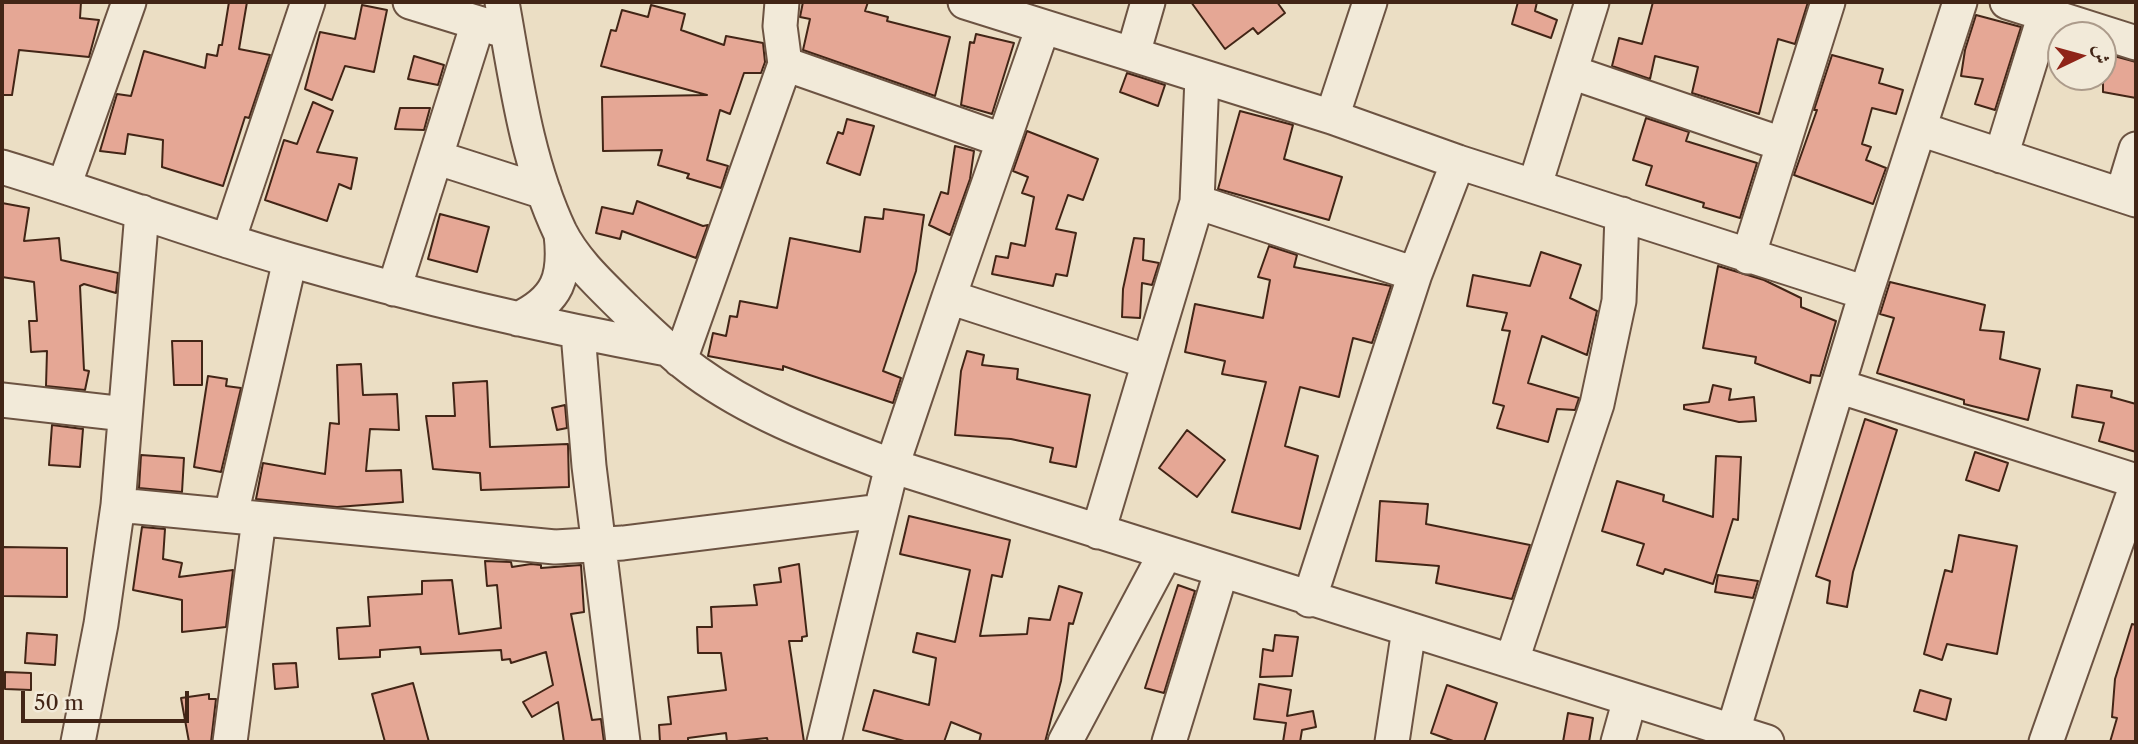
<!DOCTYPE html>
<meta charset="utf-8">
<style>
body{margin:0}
#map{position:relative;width:2138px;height:744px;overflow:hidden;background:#ebdec4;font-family:"Libre Caslon Text",Amiri,serif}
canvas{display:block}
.frame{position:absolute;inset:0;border:4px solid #422516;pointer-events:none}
.north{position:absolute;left:2047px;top:21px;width:70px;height:70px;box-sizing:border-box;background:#f2ead9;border:2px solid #ac9b8b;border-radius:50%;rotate:85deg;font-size:19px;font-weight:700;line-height:28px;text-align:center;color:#422516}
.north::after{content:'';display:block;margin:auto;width:24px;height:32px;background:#8f2418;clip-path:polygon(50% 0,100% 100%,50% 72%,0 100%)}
.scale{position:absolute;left:21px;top:691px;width:168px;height:32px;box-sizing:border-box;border:4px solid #422516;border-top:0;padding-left:9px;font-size:21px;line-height:24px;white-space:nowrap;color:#422516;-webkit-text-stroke:5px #f2ead9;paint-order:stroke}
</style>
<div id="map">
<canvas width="2138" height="744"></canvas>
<div class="frame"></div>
<div class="north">ش</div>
<div class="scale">50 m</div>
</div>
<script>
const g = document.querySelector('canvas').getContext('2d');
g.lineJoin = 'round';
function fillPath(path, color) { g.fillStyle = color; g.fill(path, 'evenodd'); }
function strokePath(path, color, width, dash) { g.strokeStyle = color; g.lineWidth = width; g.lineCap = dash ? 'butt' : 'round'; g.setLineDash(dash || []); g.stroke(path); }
const building = new Path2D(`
 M2,2H81L80,18L99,20L89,57L19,50L12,95H2Z
 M229,2H247L239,49L270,55L249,118L245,117L223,186L162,167L163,140L128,134L125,154L100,151L117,94L131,96L144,51L205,68L207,54L217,56L219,45H222Z
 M803,2H868L865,11L888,17L887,21L950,37L935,96L803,50L810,19L800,17Z
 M1191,2H1277L1285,13L1258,34L1253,28L1225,49Z
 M1518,2H1537L1535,11L1557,20L1551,38L1512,24Z
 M1653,2H1808L1795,44L1778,39L1759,114L1692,93L1698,67L1655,56L1650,79L1612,66L1619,38L1642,44Z
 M362,5L387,10L374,72L345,66L332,100L305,89L320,32L355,39Z
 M651,5L685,14L681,30L724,45L726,36L763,43L765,62L761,73H744L730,114L720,110L707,160L728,166L721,188L687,178L689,174L658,165L662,150L603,151L602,97L707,95L601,66L611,30L616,31L622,10L648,17Z
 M1976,15L2021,27L1995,110L1975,104L1983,79L1961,76L1965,50Z
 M976,34L1014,43L992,114L961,105L970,42L974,43Z
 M2103,53L2136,62V98L2103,92Z
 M1832,55L1883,69L1879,83L1903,90L1896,114L1872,108L1862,144L1871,147L1866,160L1886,168L1873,204L1794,175L1817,110H1814Z
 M414,56L444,65L438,85L408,79Z
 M1127,73L1165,85L1158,106L1120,92Z
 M313,102L333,111L317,152L357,158L351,189L339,184L327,221L265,200L284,140L297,144Z
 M400,108H430L424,130L395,129Z
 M1240,111L1293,125L1284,159L1342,177L1329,220L1218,189Z
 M1646,118L1689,132L1686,141L1757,163L1740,218L1703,207L1704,203L1646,185L1652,166L1633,160Z
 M847,119L874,126L860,175L827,163L838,132L843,134Z
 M1027,131L1098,159L1083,200L1068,195L1056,229L1076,233L1067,276L1056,274L1053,286L992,274L996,256L1008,258L1011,243L1025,246L1034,197L1022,193L1028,177L1013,171Z
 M955,146L974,151L970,179L950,235L929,225L941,192L948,194Z
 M637,201L703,226L708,225L696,258L622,231L620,239L596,233L602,207L633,214Z
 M2,203L29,208L24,241L59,238L61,260L118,273L116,293L84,284L80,286L84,370L89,371L85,390L46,386L47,351L31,352L29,321H37L34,282L2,277Z
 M884,209L924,215L916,271L883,371L901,378L893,403L783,366V370L708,356L713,333L726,336L730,316L737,317L740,301L777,308L790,238L860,252L865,217L883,219Z
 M440,214L489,227L477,272L428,259Z
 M1134,238L1144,239L1143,260L1159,263L1152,285L1142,283L1140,318L1122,317L1123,289Z
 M1269,246L1297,255L1294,267L1391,286L1372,343L1353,338L1339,397L1300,387L1285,446L1318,456L1300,529L1232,512L1266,382L1222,374L1225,361L1185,352L1195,304L1263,318L1270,280L1258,277Z
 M1541,252L1581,265L1570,298L1597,311L1587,355L1542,336L1528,383L1579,398L1575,410L1557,409L1548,442L1497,428L1504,406L1493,403L1510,331L1502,330L1507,313L1467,306L1473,275L1530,286Z
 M1718,266L1764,280L1801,298V307L1836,321L1820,376L1811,375L1810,383L1755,363L1756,357L1703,348Z
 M1890,282L1985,305L1980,330L2004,332L2000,359L2040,369L2028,420L1964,404V400L1877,373L1894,318L1880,314Z
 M172,341H202V385H174Z
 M967,351L984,355L982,365L1018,369L1017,379L1090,395L1076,467L1050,462L1053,448L1011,439L955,435L961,371Z
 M361,364L363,395L397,394L399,430L370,429L366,471L401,470L403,502L337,507L256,499L263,463L325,474L330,423L339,424L337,365Z
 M208,376L227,379L226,386L241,388L221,472L194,467Z
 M487,381L490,447L568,444L569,487L481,490L480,473L433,469L426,416H455L453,383Z
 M1713,385L1731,389L1729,400L1754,397L1756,421L1739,422L1684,409V405L1709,402Z
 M2077,385L2112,391L2111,397L2136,404V452L2099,441L2104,423L2072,417Z
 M565,405L567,428L557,430L552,408Z
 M1865,419L1897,430L1853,572L1847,607L1827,603L1830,581L1816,576Z
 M52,425L83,429L80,467L49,465Z
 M1187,430L1225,460L1197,497L1159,468Z
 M1975,452L2008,463L1999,491L1966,480Z
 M141,455L184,458L182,492L139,488Z
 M1716,456L1741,457L1738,520L1733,519L1713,584L1665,569L1663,574L1637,565L1644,544L1602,531L1617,481L1664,495L1663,501L1713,517Z
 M1380,501L1428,504L1426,524L1530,545L1512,599L1436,583L1439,566L1376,561Z
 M909,516L1010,540L1002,577L992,575L980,636L1027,634L1029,618L1050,620L1059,586L1082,593L1073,624L1069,623L1061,681L1045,742H979L981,734L951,722L944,742H908L863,730L874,690L929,705L936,658L913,652L917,633L955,642L970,570L900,554Z
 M142,527L165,529L163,559L182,563L179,577L233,570L226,627L182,632V600L133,590Z
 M1959,535L2017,546L1997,654L1947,644L1942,660L1924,654L1945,570L1952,572Z
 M3,547L67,548V597L3,596Z
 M485,561L511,562L512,567L531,564L541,565V568L581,565L584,612L571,614L592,720L601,719L604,742H564L558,702L532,717L523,702L553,685L546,652L511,663L510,659L502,660L501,650L421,654L420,647L380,650V657L339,659L337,628L370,626L368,597L422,594V581L452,580L459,634L501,628L497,585L487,586Z
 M799,564L807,636L802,637V641H789L804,742H768L767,738L727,742L726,733L688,738V742H660L659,725L671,724L668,697L726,690L721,653H698L697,627H712L711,607L757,605L754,585L781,582L779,568Z
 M1718,575L1758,581L1753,598L1715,592Z
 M1178,585L1195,591L1164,693L1145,688Z
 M2132,624L2136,625V742H2110L2117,718L2112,717L2115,679Z
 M27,633L57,635L55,665L25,663Z
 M1275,635L1298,637L1292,676L1260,677L1263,649L1273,651Z
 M296,663L298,687L275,689L273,664Z
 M5,672L31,673V690L5,689Z
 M413,683L429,742H385L372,694Z
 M1259,684L1291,690L1287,716L1313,711L1316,727L1302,730L1300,742H1283L1286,723L1254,719Z
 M1447,685L1497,703L1484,742H1456L1431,733Z
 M1920,690L1951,699L1946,720L1914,711Z
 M209,694V699H216L211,742H189L181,698Z
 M1568,713L1593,718L1589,742H1563Z`);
const minor = new Path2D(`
 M410,2L498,29
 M502,2C516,79 526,160 560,232C575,262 602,286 625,309C648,331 670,353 696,372C755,415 825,440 892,466L1767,742
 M965,2L1332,117L1458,162L1866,293
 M2007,2L2136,43
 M1043,27L949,297L1149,362
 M1133,54L1148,2
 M785,64L1002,140
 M1571,72L1782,144
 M1332,117L1370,2
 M1920,129L2136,200
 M2001,156L2045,14
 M438,158L544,192
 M2,167C98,196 193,232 290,260C415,296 540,326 667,349
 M1535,185L1592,2
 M64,186L129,2
 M2122,195L2136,149
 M1197,202L1202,77
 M228,241L308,2
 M1748,257L1828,2
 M394,289L478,23
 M518,319C558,300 566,277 561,234
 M578,333L589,466L623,742
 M680,360L785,64L780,26L782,2
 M1838,386L2136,481
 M2,400L125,414
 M118,505L555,547L623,543L880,511
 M231,515L290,260
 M1098,532L1197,202L1415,274
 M1309,600L1415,274L1458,162
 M1512,660L1597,404L1619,301L1622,214
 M1733,731L1866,293L1960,2
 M78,742L101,624L118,505L142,212
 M230,742L259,519
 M824,742L892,466L949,297
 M1065,742L1165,554
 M1169,742L1221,572
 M1392,742L1409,629
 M1618,742L1630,699
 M2046,742L2136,487`);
fillPath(building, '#e5a795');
strokePath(building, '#422516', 2);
strokePath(minor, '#6c5342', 37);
strokePath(minor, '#f2ead9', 33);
</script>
